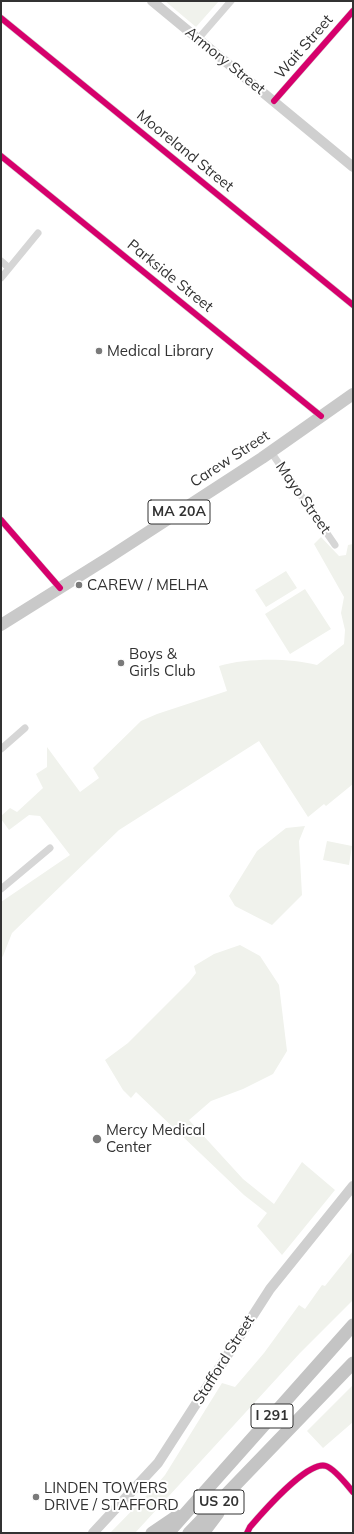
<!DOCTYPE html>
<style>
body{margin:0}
#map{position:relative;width:354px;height:1534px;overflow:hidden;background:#fff;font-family:Mulish,sans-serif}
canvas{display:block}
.frame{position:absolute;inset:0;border:2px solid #323232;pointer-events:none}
</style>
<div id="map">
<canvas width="354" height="1534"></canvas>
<div class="frame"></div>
</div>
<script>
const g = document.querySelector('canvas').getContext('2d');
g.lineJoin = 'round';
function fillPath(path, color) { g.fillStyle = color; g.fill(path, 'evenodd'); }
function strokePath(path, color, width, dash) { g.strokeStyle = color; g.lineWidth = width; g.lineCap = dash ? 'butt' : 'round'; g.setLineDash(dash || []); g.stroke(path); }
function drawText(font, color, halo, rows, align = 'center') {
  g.font = font + ' Mulish,sans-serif'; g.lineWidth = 4; g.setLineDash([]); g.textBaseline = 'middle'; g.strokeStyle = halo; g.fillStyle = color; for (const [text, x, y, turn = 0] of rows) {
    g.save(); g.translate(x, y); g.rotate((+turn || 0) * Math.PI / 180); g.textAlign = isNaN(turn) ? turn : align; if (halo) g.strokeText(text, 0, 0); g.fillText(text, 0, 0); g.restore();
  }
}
const green = new Path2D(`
 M165,1H219L196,27Z
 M321,537L339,556L346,555L348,545L353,544V784L326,806L324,804L308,817L259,741L119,830L12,933L3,956L1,958V902L70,855L40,816L29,815L9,830L1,819V816L10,808L17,812L43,788L36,774L47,767V747L80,792L99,778L93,768L141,721L157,714L227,691L219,666C248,658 288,658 317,665L344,644L345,630L341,613L344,597L314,544Z
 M286,571L297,588L266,607L255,590Z
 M305,589L331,629L290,654L265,614Z
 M305,826L299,841L302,895L272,925L235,906L229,896L257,851L286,828Z
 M327,841L352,846L349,865L323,860Z
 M240,945L260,956L279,985L287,1051L273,1074L243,1089L211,1101L189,1120L243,1179L274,1204L302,1162L335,1190L282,1255L257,1226L267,1213L244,1195L136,1092L131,1098L123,1090L105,1060L128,1043L189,982L196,973L194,966L214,954Z
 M353,1251V1300L300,1353L135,1533H110L152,1490L165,1475L222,1383L235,1387L264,1353L299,1305L305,1309L322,1285L325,1286Z
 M353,1385V1422L323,1448L307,1431Z`);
const street = new Path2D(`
 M1,18L353,305
 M198,39L231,1
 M274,101L353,11
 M1,156L321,416
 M1,261L9,268
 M1,278L38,233
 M271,452L335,545
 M1,520L60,588
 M1,749L25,728
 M1,889L50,848
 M247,1533L250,1527C262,1513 308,1460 326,1466C335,1469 347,1485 353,1492`);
const secondary = new Path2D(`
 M152,1L353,167
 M93,1533L158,1463L270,1289L353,1186`);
const primary = new Path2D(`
 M1,625L108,558L262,458L353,394`);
const highway = new Path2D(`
 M152,1533L177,1516
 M168,1533L353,1325
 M189,1533L353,1363
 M203,1533L218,1513`);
const cycleway = new Path2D(`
 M1,18L353,305
 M274,101L353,11
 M1,156L321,416
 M1,520L60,588
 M247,1533L250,1527C262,1513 308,1460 326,1466C335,1469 347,1485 353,1492`);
const markers = [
 [99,351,4,"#7a7a7a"],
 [79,585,4,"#7a7a7a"],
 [121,663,4,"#7a7a7a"],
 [97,1139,5,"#7a7a7a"],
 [36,1497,4,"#7a7a7a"]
];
const shields = [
 [179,512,62],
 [272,1416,42],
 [219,1502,50]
];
const shieldNames = [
 ["MA 20A",179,512],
 ["I 291",272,1416],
 ["US 20",219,1502]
];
const streetNames = [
 ["Wait Street",304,47,-49],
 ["Armory Street",225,61,39],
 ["Mooreland Street",185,151,39],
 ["Parkside Street",170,276,39],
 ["Carew Street",230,459,-33],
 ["Mayo Street",303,498,55],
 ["Stafford Street",224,1360,-58]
];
const poiNames = [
 ["Medical Library",107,351],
 ["CAREW / MELHA",87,585],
 ["Boys &",129,654],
 ["Girls Club",129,671],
 ["Mercy Medical",106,1130],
 ["Center",106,1147],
 ["LINDEN TOWERS",44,1488],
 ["DRIVE / STAFFORD",44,1505]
];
fillPath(green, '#f0f2ec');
strokePath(street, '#d6d6d6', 7);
strokePath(secondary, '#cfcfcf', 10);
strokePath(primary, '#c9c9c9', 12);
strokePath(highway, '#c4c4c4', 13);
strokePath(cycleway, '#d6006c', 6);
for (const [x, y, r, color] of markers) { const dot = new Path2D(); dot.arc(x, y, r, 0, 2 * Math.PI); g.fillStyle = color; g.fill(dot); strokePath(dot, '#fff', 1.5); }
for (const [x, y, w] of shields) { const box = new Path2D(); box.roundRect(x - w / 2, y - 12, w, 24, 3); g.fillStyle = '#fff'; g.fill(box); strokePath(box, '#323232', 1); }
drawText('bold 14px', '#323232', null, shieldNames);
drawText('15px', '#323232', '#fff', streetNames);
drawText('15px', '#323232', '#fff', poiNames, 'left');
</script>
